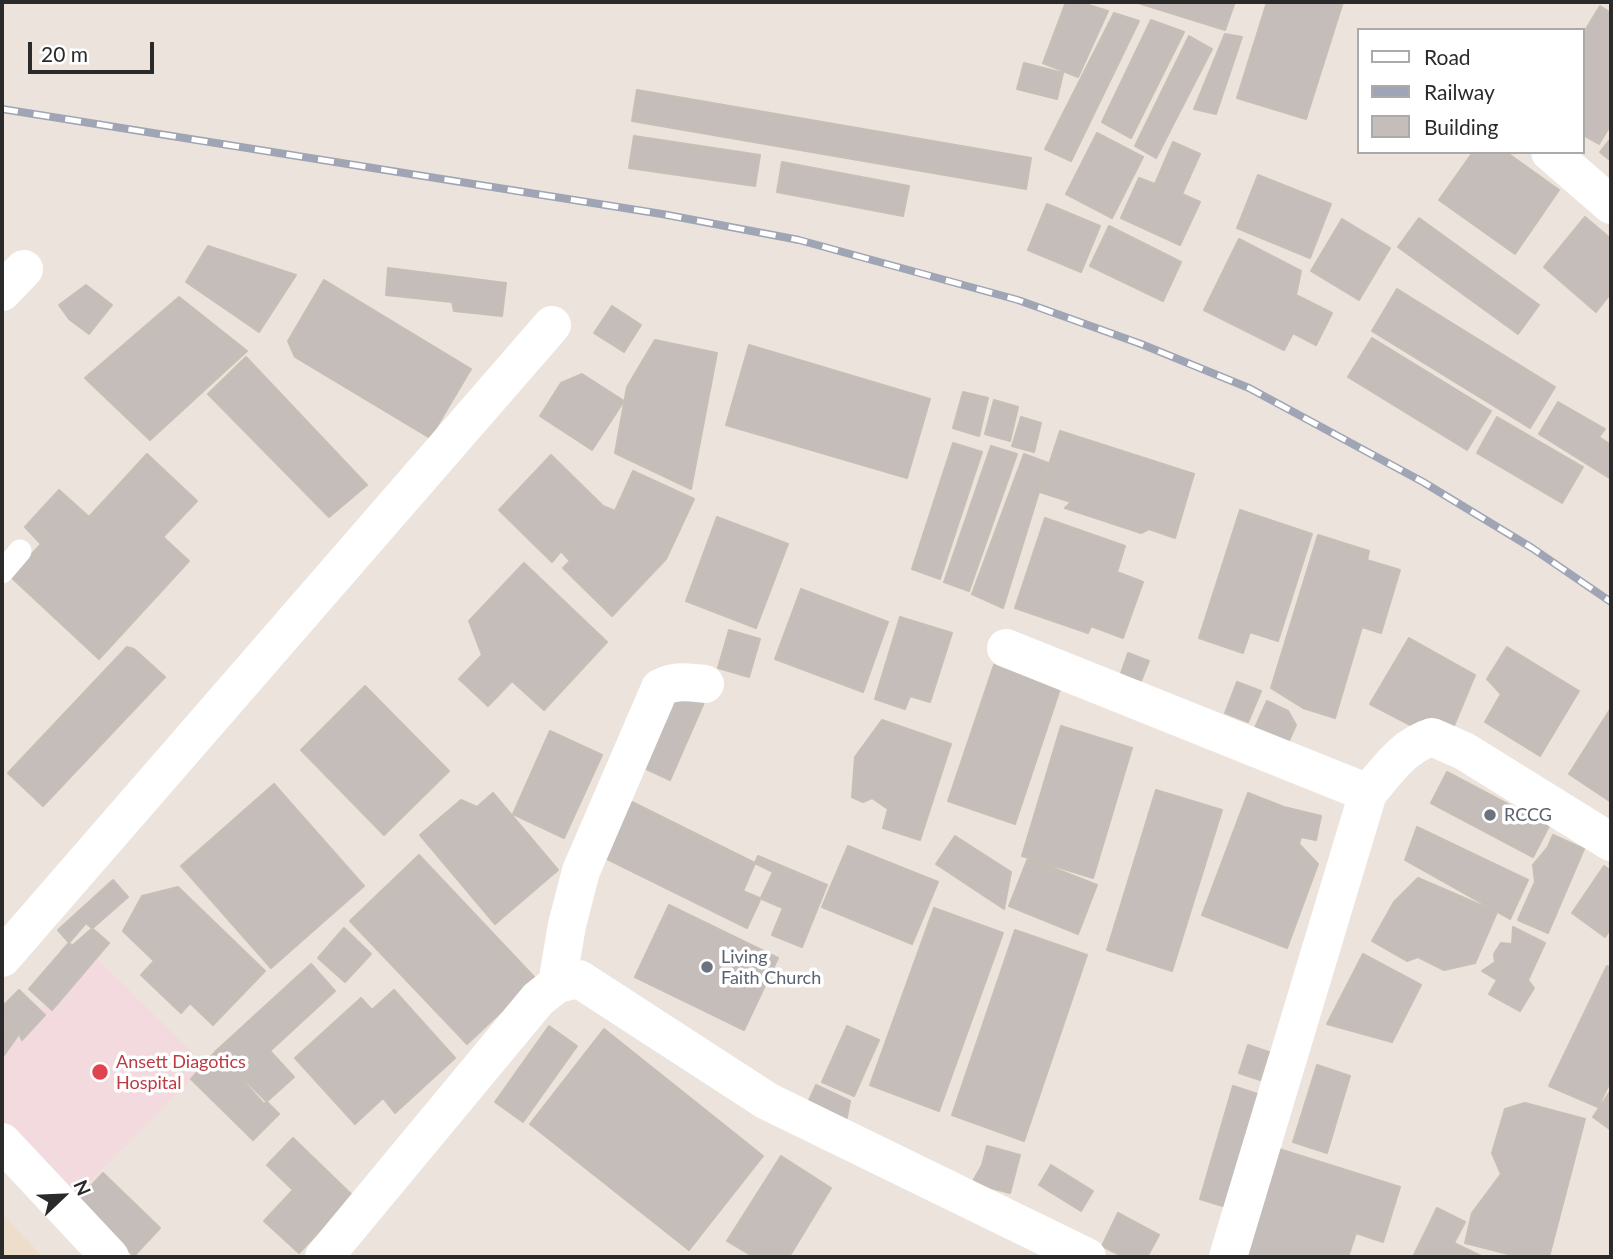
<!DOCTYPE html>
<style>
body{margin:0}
#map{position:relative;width:1613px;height:1259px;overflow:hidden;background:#ece3dc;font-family:Lato,sans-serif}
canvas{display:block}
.frame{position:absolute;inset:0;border:4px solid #2a2a2a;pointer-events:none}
.legend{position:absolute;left:1357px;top:28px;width:228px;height:126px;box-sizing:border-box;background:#fff;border:2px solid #aaa;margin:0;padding:9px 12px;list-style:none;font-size:21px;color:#2a2a2a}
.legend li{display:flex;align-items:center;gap:14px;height:35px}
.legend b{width:35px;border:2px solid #aaa}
.north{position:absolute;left:28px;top:1161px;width:70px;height:70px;-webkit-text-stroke:5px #fff;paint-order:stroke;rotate:67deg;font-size:19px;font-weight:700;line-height:28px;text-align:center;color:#2a2a2a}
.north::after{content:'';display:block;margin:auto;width:24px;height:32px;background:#2a2a2a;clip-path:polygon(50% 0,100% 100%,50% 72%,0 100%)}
.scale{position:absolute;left:28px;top:42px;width:126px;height:32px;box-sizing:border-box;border:4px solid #2a2a2a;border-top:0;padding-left:9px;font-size:21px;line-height:24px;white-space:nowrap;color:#2a2a2a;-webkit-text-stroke:5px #fff;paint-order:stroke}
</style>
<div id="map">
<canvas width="1613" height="1259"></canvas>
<div class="frame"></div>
<ul class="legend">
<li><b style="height:9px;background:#fff"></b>Road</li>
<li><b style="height:9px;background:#9fa5b4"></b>Railway</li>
<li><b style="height:19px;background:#c4bdb9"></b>Building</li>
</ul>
<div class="north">N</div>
<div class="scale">20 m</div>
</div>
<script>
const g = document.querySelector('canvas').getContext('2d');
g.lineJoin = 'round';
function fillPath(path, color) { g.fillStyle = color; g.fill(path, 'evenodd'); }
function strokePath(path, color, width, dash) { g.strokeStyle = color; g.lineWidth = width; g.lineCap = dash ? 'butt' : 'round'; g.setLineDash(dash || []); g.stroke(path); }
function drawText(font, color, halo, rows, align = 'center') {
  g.font = font + ' Lato,sans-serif'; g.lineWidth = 7; g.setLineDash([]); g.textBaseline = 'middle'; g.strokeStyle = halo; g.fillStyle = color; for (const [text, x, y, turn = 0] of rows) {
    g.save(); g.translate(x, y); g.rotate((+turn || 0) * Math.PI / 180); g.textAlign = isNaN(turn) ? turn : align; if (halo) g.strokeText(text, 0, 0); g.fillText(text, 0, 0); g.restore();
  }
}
const education = new Path2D(`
 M2,1214L43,1257H2Z`);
const medical = new Path2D(`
 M94,955L205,1065L76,1196L2,1123V1048Z`);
const building = new Path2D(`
 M1066,2H1079L1108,11L1078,77L1043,63Z
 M1135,2H1235L1225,30Z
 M1267,2H1343L1306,119L1237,98Z
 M1600,6L1611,13V124L1599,144L1583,135V34Z
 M1114,13L1139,21L1071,161L1045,149Z
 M1151,20L1184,32L1131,138L1102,122Z
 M1225,34L1242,37L1216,114L1194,109Z
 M1189,36L1212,49L1156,158L1135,146Z
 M1024,63L1063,73L1057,99L1017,89Z
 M637,90L1031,158L1026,189L632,121Z
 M1097,133L1143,157L1112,218L1066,194Z
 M634,136L760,155L755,186L629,168Z
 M1611,138V161L1600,152Z
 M1173,142L1200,154L1182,194L1200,202L1180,245L1121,218L1139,178L1155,184Z
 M1473,152H1506L1559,190L1515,254L1439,200Z
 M782,162L909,186L903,216L777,192Z
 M1258,175L1331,204L1310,258L1237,228Z
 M1047,204L1100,226L1081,272L1028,250Z
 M1585,217L1611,239V293L1596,312L1544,267Z
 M1419,218L1539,305L1518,334L1398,247Z
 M1342,219L1390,248L1359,300L1311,271Z
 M1109,226L1181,262L1163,301L1090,266Z
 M1239,239L1301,271L1296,295L1332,313L1316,345L1293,333L1284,350L1204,310Z
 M208,246L296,275L259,332L186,282Z
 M388,268L506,283L502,316L454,311L452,302L386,295Z
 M324,280L471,369L430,438L295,357L288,341Z
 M86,285L112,305L89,334L69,319L59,305Z
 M1397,289L1555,387L1530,428L1372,331Z
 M179,297L247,351L150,440L85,378Z
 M612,306L641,325L624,352L594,333Z
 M1372,338L1491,411L1467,450L1348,377Z
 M655,340L717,353L691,489L615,453L627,387Z
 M749,345L930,399L907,478L726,425Z
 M246,357L367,485L329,517L208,394Z
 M582,374L624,401L592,450L540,416L561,383Z
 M963,392L988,398L979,436L953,428Z
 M994,400L1018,407L1010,441L985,434Z
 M1558,402L1605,429L1599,437L1611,445V479L1539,434Z
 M1021,417L1041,423L1034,452L1012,446Z
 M1497,417L1583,467L1562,503L1477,453Z
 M1060,431L1194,474L1175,538L1149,529L1141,533L1065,508L1071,502L1040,492Z
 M953,443L982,452L940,579L912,569Z
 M991,446L1017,454L969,591L944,582Z
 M147,454L197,501L163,537L189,561L99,659L11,577L41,544L25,527L59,490L89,517Z
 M1024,454L1048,463L1003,608L972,594Z
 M551,455L603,506L615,511L633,471L694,499L666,559L612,616L563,568L570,561L561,551L552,562L499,510Z
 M1240,510L1312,534L1278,641L1250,632L1243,653L1199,638Z
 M717,517L788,544L756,628L686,601Z
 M1045,518L1125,546L1117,572L1143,582L1123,638L1091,626L1088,633L1015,608Z
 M1318,535L1369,551L1367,560L1400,570L1381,633L1362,627L1335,718L1303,708L1271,688Z
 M524,563L607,642L544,710L512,681L488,706L459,679L482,655L469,621Z
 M801,589L888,622L863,692L775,659Z
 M900,617L952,633L930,702L910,696L905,709L875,699Z
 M729,630L760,639L749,677L718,668Z
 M1409,638L1475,675L1450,735L1418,729L1370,704Z
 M127,647L134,649L165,677L43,806L8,773Z
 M1507,647L1579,691L1540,756L1485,722L1501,694L1487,679Z
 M1128,653L1149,661L1139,686L1119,679Z
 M994,665L1060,689L1015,824L948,801Z
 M1237,682L1261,691L1248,722L1225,713Z
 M365,686L449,771L384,835L301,750Z
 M677,687L705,700L670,780L642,767Z
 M1267,701L1288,711L1296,725L1287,745L1254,730Z
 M1611,708V802L1569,774Z
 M882,720L951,744L920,840L883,828L888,809L872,798L863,802L852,797L855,757Z
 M1061,726L1132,748L1093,878L1022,856Z
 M550,731L602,755L564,838L513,814Z
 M1447,772L1549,826L1533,857L1431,803Z
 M274,784L364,886L271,968L181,866Z
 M1156,790L1222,810L1172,971L1107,950Z
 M493,793L558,870L495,924L420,835L461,800L477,807Z
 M1248,793L1284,807L1321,816L1316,840L1301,837L1299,844L1318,864L1287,948L1202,915Z
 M630,801L773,872L747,928L603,857Z
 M1417,827L1528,880L1510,919L1405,860Z
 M1553,835L1584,849L1548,933L1518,920L1535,882L1533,865L1548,847Z
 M955,836L1011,872L1004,909L936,864Z
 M848,846L938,882L912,944L822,907Z
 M419,855L536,979L467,1044L350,921Z
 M758,856L827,885L802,947L772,935L783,908L743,891Z
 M1028,858L1097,885L1078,934L1009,906Z
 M1604,866L1611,871V928L1605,937L1572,913Z
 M1418,878L1497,912L1475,963L1444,970L1418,957L1407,961L1372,941L1394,902Z
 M113,880L128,897L72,946L58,930Z
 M178,887L265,971L213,1025L190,1003L181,1013L141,975L154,961L123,931L142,896Z
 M669,905L778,958L744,1030L635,977Z
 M934,908L1003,933L939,1111L870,1085Z
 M86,923L109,943L52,1010L29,989Z
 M1513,927L1545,943L1528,980L1534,988L1520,1011L1489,994L1497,980L1482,971L1495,962L1494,954L1501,943L1512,944Z
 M344,928L371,954L345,982L318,958Z
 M1015,930L1087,955L1024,1141L952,1115Z
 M1363,954L1421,985L1392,1042L1327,1024Z
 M311,964L335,991L270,1051L294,1077L264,1104L216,1051Z
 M1607,966L1611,968V1080L1598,1107L1549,1086Z
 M19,990L45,1015L22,1040L19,1034L2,1019V1007Z
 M394,990L455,1058L395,1113L383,1098L355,1124L295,1058L361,998L372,1010Z
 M2,1021L19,1034L2,1058Z
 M549,1026L577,1046L523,1122L495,1102Z
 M847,1026L879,1040L854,1096L822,1082Z
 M604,1029L763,1156L689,1250L530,1124Z
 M1248,1045L1269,1052L1260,1080L1239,1073Z
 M216,1051L279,1114L253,1140L191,1079Z
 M1317,1065L1350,1076L1327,1153L1293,1142Z
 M816,1085L850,1101L846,1122L807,1105Z
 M1233,1086L1261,1095L1229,1208L1200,1199Z
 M1611,1090V1130L1593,1117Z
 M1525,1103L1585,1119L1549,1257H1520L1465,1243L1472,1213L1501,1174L1492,1153L1505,1109Z
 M293,1138L353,1196L299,1253L264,1221L293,1190L267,1165Z
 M987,1146L1020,1155L1010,1193L972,1183L982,1165Z
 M1276,1148L1400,1187L1383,1242L1356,1233L1348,1257H1242Z
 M781,1156L831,1188L789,1257H754L727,1241Z
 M1051,1165L1093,1191L1081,1211L1039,1185Z
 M103,1173L160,1228L134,1256L76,1202Z
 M1437,1208L1465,1222L1454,1243L1483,1257H1413Z
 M1118,1213L1159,1235L1147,1257H1124L1102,1246Z`);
const lane = new Path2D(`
 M2,572L20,551`);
const street = new Path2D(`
 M1550,152L1611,205
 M2,292L24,269
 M1006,648L1368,793
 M2,958L552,325
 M557,984L567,925L581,871L660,688C675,680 688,682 705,684
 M2,1142L110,1257
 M324,1257L538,999L557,984L579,979L767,1101L1087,1257
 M1228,1257L1368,793C1387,771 1403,746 1432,737L1464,751L1611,842`);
const rail = new Path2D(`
 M2,109L662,214L799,240L1018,300L1141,344L1249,388L1423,482L1532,548L1611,602`);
const markers = [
 [1490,815,7,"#6b7280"],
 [707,967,7,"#6b7280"],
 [100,1072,9,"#e0444e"]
];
const worshipNames = [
 ["RCCG",1504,815],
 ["Living",721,957],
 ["Faith Church",721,978]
];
const healthNames = [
 ["Ansett Diagotics",116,1062],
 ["Hospital",116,1083]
];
fillPath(education, '#eddecc');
fillPath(medical, '#f3dade');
fillPath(building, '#c4bdb9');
strokePath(building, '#c7bfb6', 2);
strokePath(lane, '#fff', 23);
strokePath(street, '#fff', 38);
strokePath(rail, '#9fa5b4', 8);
strokePath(rail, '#fff', 5, [16]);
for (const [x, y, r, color] of markers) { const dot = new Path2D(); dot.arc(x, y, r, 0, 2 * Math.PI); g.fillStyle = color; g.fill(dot); strokePath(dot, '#fff', 2.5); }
drawText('18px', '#5b616d', '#fff', worshipNames, 'left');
drawText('18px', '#be3a42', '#fff', healthNames, 'left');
</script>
